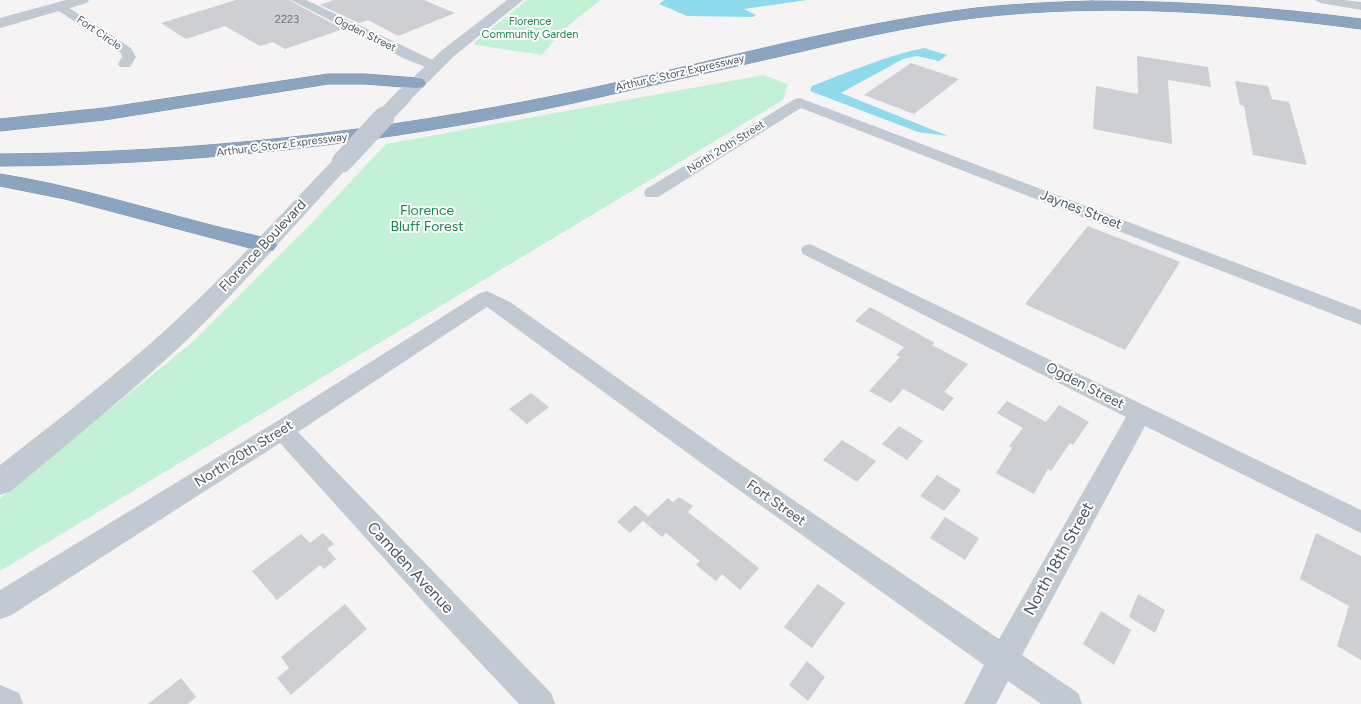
<!DOCTYPE html>
<style>
body{margin:0}
canvas{display:block;background:#f5f3f3}
</style>
<canvas width="1361" height="704"></canvas>
<script>
const g = document.querySelector('canvas').getContext('2d');
g.lineJoin = 'round';
function fillPath(path, color) { g.fillStyle = color; g.fill(path, 'evenodd'); }
function strokePath(path, color, width, dash) { g.strokeStyle = color; g.lineWidth = width; g.lineCap = dash ? 'butt' : 'round'; g.setLineDash(dash || []); g.stroke(path); }
function drawText(font, color, halo, rows, align = 'center') {
  g.font = font + ' Figtree,sans-serif'; g.lineWidth = 4; g.setLineDash([]); g.textBaseline = 'middle'; g.strokeStyle = halo; g.fillStyle = color; for (const [text, x, y, turn = 0] of rows) {
    g.save(); g.translate(x, y); g.rotate((+turn || 0) * Math.PI / 180); g.textAlign = isNaN(turn) ? turn : align; if (halo) g.strokeText(text, 0, 0); g.fillText(text, 0, 0); g.restore();
  }
}
const green = new Path2D(`
 M527,0H600L561,32L542,55L476,45L474,43Z
 M763,75L788,84L783,100L0,571V498L194,341L305,230L386,144Z`);
const water = new Path2D(`
 M664,0H807L744,9L756,15L753,17L687,16L659,4Z
 M924,48L947,55L939,61L917,56L903,59L841,93L948,136L918,132L810,91L812,86C848,72 886,56 924,48Z`);
const building = new Path2D(`
 M236,0H289L343,29L285,49L273,42L260,46L225,26L186,39L161,23Z
 M333,0H424L455,13L398,36L368,20L359,23L320,5Z
 M1137,56L1208,67L1211,87L1168,80L1172,144L1093,129L1096,86L1138,94Z
 M911,63L959,79L914,114L864,95Z
 M1235,81L1268,86L1272,99L1289,102L1307,165L1253,155L1244,106L1240,105Z
 M1088,226L1180,262L1125,350L1025,304Z
 M870,307L935,343L932,345L968,364L944,392L954,398L943,411L903,389L891,403L869,391L900,357L896,355L904,347L855,321Z
 M531,393L549,407L527,424L509,409Z
 M1007,401L1046,422L1059,405L1089,422L1073,445L1070,443L1051,471L1048,469L1034,494L996,473L1012,448L1009,446L1023,428L997,413Z
 M899,426L923,441L907,460L882,444Z
 M842,440L876,461L857,482L823,460Z
 M937,475L961,490L944,511L920,496Z
 M679,497L693,506L688,512L759,568L740,590L722,574L716,581L696,565L700,561L666,533L662,537L643,521L668,498L673,502Z
 M635,505L648,516L630,533L617,522Z
 M945,517L979,538L965,560L930,538Z
 M323,533L334,544L327,549L336,559L324,569L320,565L277,600L252,571L301,534L310,543Z
 M1316,533L1361,556V660L1337,646L1349,606L1300,579Z
 M818,584L845,603L812,648L784,627Z
 M1138,594L1165,610L1155,633L1129,617Z
 M345,604L367,629L291,695L277,678L289,668L281,657Z
 M1101,611L1131,630L1114,665L1083,644Z
 M807,661L825,677L808,701L789,685Z
 M181,678L196,697L188,704H148Z`);
const minor = new Path2D(`
 M291,0H306L439,63L441,66L434,70L405,59Z
 M1315,0H1344L1361,2V10L1321,3Z
 M60,2L131,48L136,57L130,67H120L118,64L122,57L121,53L56,9L54,6L56,3Z
 M800,98L1361,310V325L801,108L658,197H646L644,193L646,189L795,99Z
 M810,244L1361,510V533L1145,426L1022,655L1078,693L1082,704H1041L1008,681L996,704H964L984,665L704,465L487,307L298,432L551,693L555,704H519L427,606L280,443L10,616L0,619V590L274,423L480,293L487,291L510,302L721,451L999,639L1126,417L803,254L801,250L803,246Z
 M0,685L19,693L23,704H0Z`);
const tertiary = new Path2D(`
 M66,0H89L87,3L0,28V18Z
 M507,0H523L453,57L410,100L404,101L398,100L395,96L398,92L441,51Z
 M342,156L349,158L352,162L349,166C296,223 245,283 189,338C132,392 71,441 11,491L0,495V465C58,420 116,375 170,326C228,273 281,214 335,158Z`);
const motorway = new Path2D(`
 M1092,1C1182,1 1271,7 1361,19V29C1242,13 1122,4 1002,15C934,21 866,36 799,52C722,69 646,87 569,104C380,144 193,165 0,166V154C193,153 379,132 568,93C703,65 838,25 976,8C1014,4 1053,2 1092,1Z
 M328,74H365L417,78L423,79L426,83L423,87L417,88L365,84H328L104,120L0,131V119L104,108Z
 M0,174C70,185 138,206 207,224C229,230 251,234 273,240L277,245L273,250L265,252L65,199L0,186Z`);
const tertiaryBridgeFar1 = new Path2D(`
 M383,118L404,96`);
const tertiaryBridge = new Path2D(`
 M342,162L384,117`);
const numberNames = [
 ["2223",287,20]
];
const farParknames = [
 ["Florence",530,22],
 ["Community Garden",530,35]
];
const farStreetnames = [
 ["Fort Circle",99,33,34],
 ["Ogden Street",365,34,26],
 ["Arthur C Storz Expressway",680,73,-13],
 ["Arthur C Storz Expressway",282,145,-7],
 ["North 20th Street",726,147,-32]
];
const streetNames = [
 ["Jaynes Street",1081,210,21],
 ["Florence Boulevard",263,246,-47],
 ["Ogden Street",1085,386,27],
 ["North 20th Street",244,454,-32],
 ["Fort Street",776,503,35]
];
const parkNames = [
 ["Florence",427,211],
 ["Bluff Forest",427,227]
];
const nearStreetnames = [
 ["North 18th Street",1059,559,-61],
 ["Camden Avenue",410,568,47]
];
fillPath(green, '#c3f1d5');
fillPath(water, '#90daee');
fillPath(building, '#cdcfd5');
strokePath(motorway, '#7690ad', 1);
fillPath(minor, '#c1cad2');
fillPath(tertiary, '#c1cad2');
fillPath(motorway, '#8ba5c1');
strokePath(tertiaryBridgeFar1, '#c1cad2', 16);
strokePath(tertiaryBridge, '#c1cad2', 21);
drawText('11px', '#6b747e', null, numberNames);
drawText('11px', '#17864f', '#fff', farParknames);
drawText('11px', '#4a5661', '#fff', farStreetnames);
drawText('14px', '#4a5661', '#fff', streetNames);
drawText('14px', '#17864f', '#fff', parkNames);
drawText('16px', '#4a5661', '#fff', nearStreetnames);
</script>
